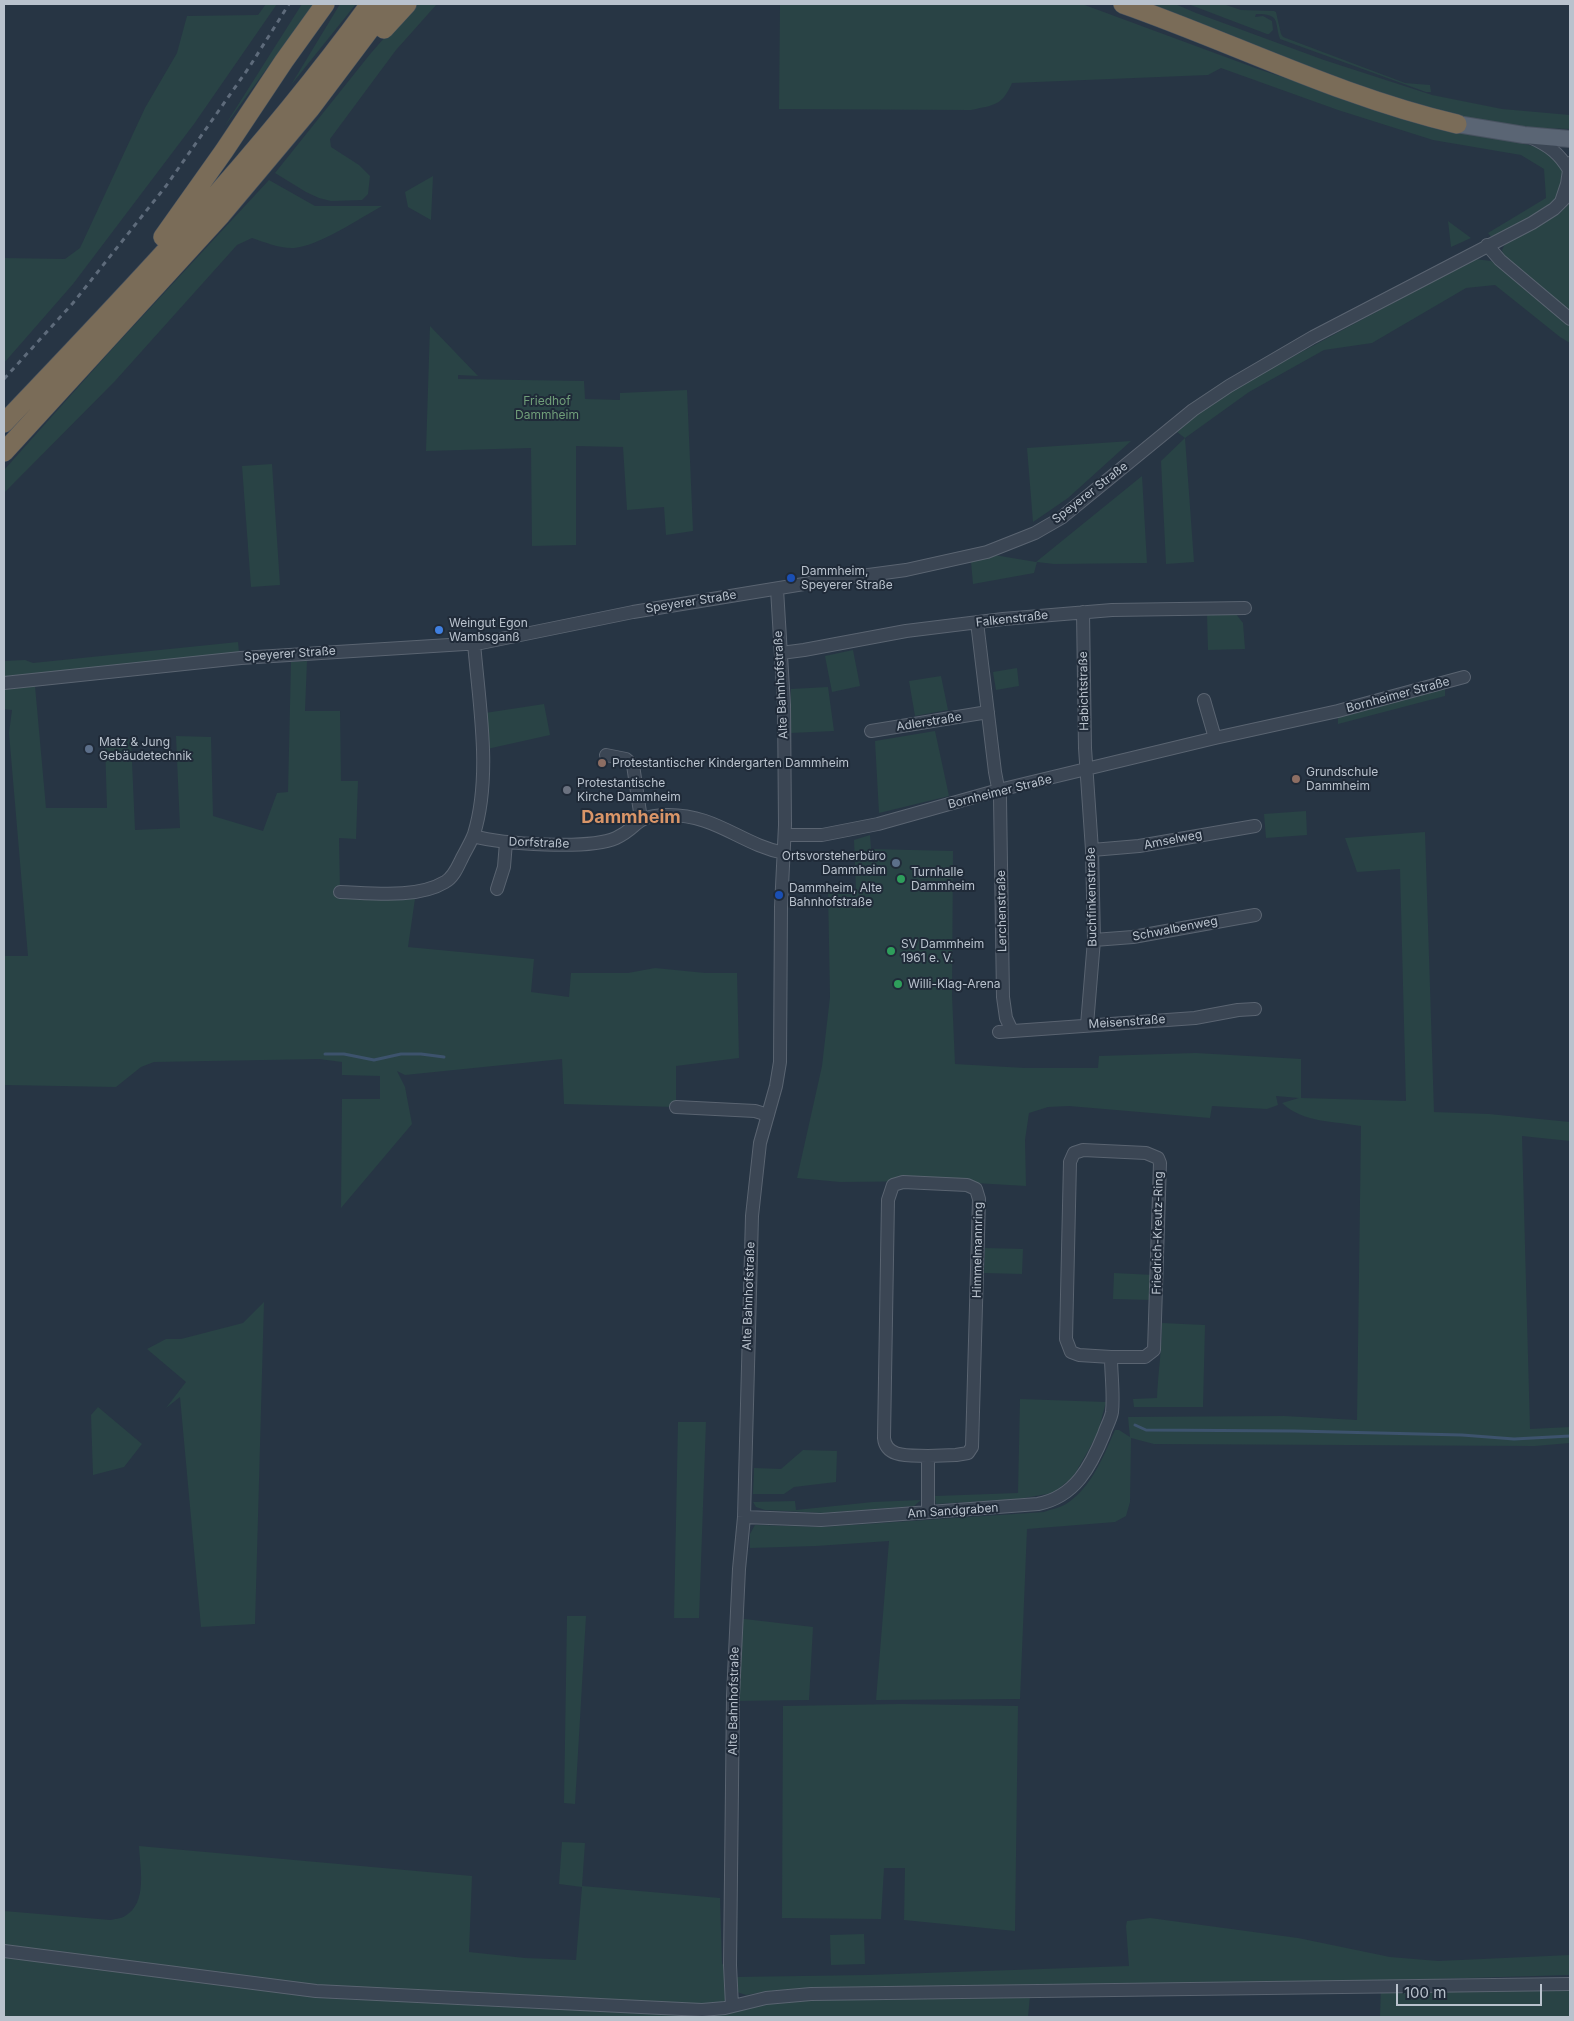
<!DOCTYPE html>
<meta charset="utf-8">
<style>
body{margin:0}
#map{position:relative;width:1574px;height:2021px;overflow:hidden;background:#273544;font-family:Inter,sans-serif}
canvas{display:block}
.frame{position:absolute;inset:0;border:5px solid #b9c2cd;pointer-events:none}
.scale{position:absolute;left:1396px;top:1984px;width:146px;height:22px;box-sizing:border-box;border:2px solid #b9c2cd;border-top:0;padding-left:6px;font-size:15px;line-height:18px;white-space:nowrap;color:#b9c2cd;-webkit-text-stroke:4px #202b39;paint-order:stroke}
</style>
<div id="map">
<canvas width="1574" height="2021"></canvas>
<div class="frame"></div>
<div class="scale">100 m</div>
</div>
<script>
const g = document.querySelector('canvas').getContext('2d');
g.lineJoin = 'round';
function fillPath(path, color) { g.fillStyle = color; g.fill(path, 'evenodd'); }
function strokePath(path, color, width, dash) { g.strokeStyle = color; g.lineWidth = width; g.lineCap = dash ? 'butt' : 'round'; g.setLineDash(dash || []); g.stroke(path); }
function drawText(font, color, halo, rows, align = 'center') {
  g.font = font + ' Inter,sans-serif'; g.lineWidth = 4; g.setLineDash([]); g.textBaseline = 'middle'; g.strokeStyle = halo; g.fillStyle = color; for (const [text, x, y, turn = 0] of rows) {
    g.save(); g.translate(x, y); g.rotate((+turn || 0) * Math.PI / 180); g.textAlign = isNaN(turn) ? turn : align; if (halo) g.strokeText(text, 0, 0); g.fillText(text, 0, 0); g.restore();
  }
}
const green = new Path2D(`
 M266,4H277L194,124L73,284L4,363V258L65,259L80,248L145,108L177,53L187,16L258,15Z
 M302,4H314L224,127Z
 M340,4H356L291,85Z
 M414,4H437L396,50L330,139L331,147L359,165L370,176L368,194L362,200L331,201L319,198L306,192L275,173L371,53Z
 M780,4H1082L1258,69L1338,95L1540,148C1553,154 1566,165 1562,181C1560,185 1560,191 1558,196C1550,213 1509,229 1492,238L1488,233L1546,198L1544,169L1521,155L1433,140L1338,110L1221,68L1208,75L1012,83C1002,106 994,105 971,110L779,109Z
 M1140,4H1175L1196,13L1324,60L1432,95L1502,109L1570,115V129C1539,128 1507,127 1476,121C1360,96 1250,46 1140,4Z
 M1188,4H1223L1241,10L1274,11L1276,12L1281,34L1283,37L1405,83L1430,85L1431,92H1426L1280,39C1274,21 1281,14 1256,14L1255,17L1263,16L1272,21L1273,30L1269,34H1267Z
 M433,176L431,220L408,207L405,192Z
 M269,180L315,206H382C360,218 319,246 294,248C281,249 264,242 252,238L237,245L115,381L4,493V470L114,347Z
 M1570,202V312L1504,257L1502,250L1506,242L1559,214Z
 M1448,221L1471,238L1451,247Z
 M1475,259L1491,261L1498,265L1570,324V343L1560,337L1495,285L1466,288L1372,343L1324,350L1249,392L1185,438L1194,562L1166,564L1161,461L1185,438L1177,432L1203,410L1240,385Z
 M430,326L478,376L458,375V379L584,381L585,399L620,400V393L687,390L693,531L666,535L664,507L627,510L623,447L576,446V545L532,546L531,448L426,451Z
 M1131,441L1068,498L1033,522L1027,448Z
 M272,464L280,585L251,587L242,466Z
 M1142,476L1147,563L1054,564L1037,562L1034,573L973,584L971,562L994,555L1036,562Z
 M1207,614H1236L1243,623L1245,649L1208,650Z
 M238,642L239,652L4,677V661L25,660L33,663Z
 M853,650L860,686L832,692L825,656Z
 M307,661L305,711H340L341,781H358L356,839L339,838L340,892H416L408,947L534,959L531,992L569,997L571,973H628L655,968L705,973H737L739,1058L676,1066V1107L564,1104L562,1059L405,1075L397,1071L405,1087L412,1124L341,1208L342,1099H380V1076L342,1075V1062L319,1059L154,1062L141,1067L116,1087L4,1085V956H28L9,733L12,710L4,709V689L35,686L46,808H107L105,741L131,739L135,830L180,828L176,736L211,737L213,816L263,831L277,793L288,792L291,662Z
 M1017,668L1019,686L996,690L993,672Z
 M941,676L948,710L915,716L909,681Z
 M1445,682V696L1338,724V711Z
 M828,687L834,731L790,733L791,689Z
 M544,704L550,735L487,749L485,713Z
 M935,731L949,796L879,813L875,741Z
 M1306,811L1307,835L1266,838L1264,814Z
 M1425,832L1434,1112L1489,1114L1570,1122V1141L1522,1136L1530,1429L1570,1427V1443L1535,1446L1154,1444L1131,1438L1130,1502L1126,1516L1115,1522L1027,1529L1020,1699L876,1700L889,1541L816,1546L750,1548V1534L755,1525L822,1527L1044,1512C1051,1509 1060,1508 1066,1504C1092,1487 1103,1457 1115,1430H1119L1130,1437L1128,1417L1284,1416L1357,1420L1361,1126C1334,1121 1303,1123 1282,1103L1299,1098L1276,1096L1278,1105L1267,1109L1212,1106L1210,1118L1069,1106L1048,1107L1029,1113L1025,1140L1026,1186L941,1181L840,1182L797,1178L822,1066L830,997L828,889H856L854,840L870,835L871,849L953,851L952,995L955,1064L1025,1068H1098L1099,1056L1196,1053L1301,1059V1098L1406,1101L1400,869L1357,872L1345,838Z
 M985,1248L1023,1249L1022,1274L984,1273Z
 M1114,1273L1154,1275L1153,1300L1113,1299Z
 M264,1302L255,1624L201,1627L180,1397L166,1408L186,1382L147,1349L166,1339H181L243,1323Z
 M1162,1323L1205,1325L1203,1407H1134L1133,1399L1157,1398C1158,1373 1162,1348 1162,1323Z
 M1020,1399L1106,1402L1098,1432L1088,1451L1073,1477L1053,1493L1018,1499L936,1504L935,1496L1018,1493Z
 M98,1407L142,1444L124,1467L93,1475L91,1415Z
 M678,1422H706L699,1618H674Z
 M803,1450L837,1451L836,1482L794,1487L784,1494H753L754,1468L781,1469Z
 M921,1500L914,1506L824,1513L765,1510L756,1507L753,1502L795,1501L796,1510L873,1502Z
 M567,1616H586L575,1804L564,1803Z
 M736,1618L813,1627L809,1700L733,1701Z
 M901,1704L1018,1706L1015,1931L904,1920L905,1868H884L881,1919L782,1918L783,1706Z
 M562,1842L585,1843L582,1886L720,1898L722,1964L730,1965L732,2006L766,1998L1030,1996L1028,2017H4V1911L110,1920C114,1919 121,1919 125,1916C148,1903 140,1868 139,1846L472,1876L469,1952L525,1958L576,1960L582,1887L559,1884Z
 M1150,1918L1298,1938L1390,1957L1438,1961L1570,1955V1975L1028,1991V1987L770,1991L746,1995L737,1992L736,1977L867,1975L1129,1966L1126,1926L1127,1921Z
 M864,1934L865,1964L831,1965L830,1935Z
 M1570,1984V2017H1380L1381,1987Z`);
const stream = new Path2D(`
 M325,1054H344L374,1060L401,1054H421L444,1057
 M1135,1425L1146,1430L1295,1431L1462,1435L1514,1439L1570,1436`);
const minor = new Path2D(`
 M1532,138C1549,146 1559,153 1569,170
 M1561,202L1567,184L1570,163
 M1487,245L1500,260L1570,319
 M1083,612L1085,748L1092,850L1094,940L1087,1025
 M977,622L995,772L1000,798L1003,997L1006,1018L1012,1031
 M781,653L804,650L906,631L1003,619L1112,610L1245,608
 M4,683L241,658L481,643L633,612L816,582L906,570L987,552L1035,533L1061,518L1193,410L1229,386L1313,337L1532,223L1554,209L1570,193
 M1204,700L1215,738
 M871,731L988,712
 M606,755L626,759L633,765L641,819
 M785,835H822L878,824L999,790L1215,738L1338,711L1464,677
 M473,836C502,844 589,850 616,838C640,827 633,816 666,815C716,814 740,844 784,853
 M1092,850L1139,846L1255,826
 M497,889L504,867L506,842
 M340,892C371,893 417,899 445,882C454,877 458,866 462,858C466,850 471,842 474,834C492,775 479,704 474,643
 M1094,940L1133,937L1255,915
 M999,1032L1195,1018L1238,1010L1255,1009
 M676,1107L755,1111L768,1115
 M928,1512V1456C912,1455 886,1459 884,1438L888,1200L893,1185L903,1182L967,1185L976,1189L979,1199L972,1447L968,1453L956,1455L928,1456
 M744,1517L821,1520L1038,1504C1075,1497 1091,1466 1104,1434C1106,1427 1111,1419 1112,1412C1114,1395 1111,1374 1111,1357L1079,1355L1071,1352L1066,1339L1070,1162L1074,1153L1083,1150L1146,1153L1158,1158L1160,1163L1154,1350L1145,1357H1111
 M4,1951L316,1991L702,2010L725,2008L766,1998L811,1994L1570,1984
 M732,2006L730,1965L733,1696L739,1569L744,1517L752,1216L760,1143L776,1086L780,1062L781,907L785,825L784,705L777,589`);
const major = new Path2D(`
 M1457,124L1524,135L1570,139`);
const highway = new Path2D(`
 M1123,4C1234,43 1341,97 1457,124
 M384,29L407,4
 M163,237L224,151L284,61L325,4
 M4,423C132,289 261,154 370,4
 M4,452L221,215L310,109L389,4`);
const rail = new Path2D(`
 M4,379L73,303L166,186L250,66L289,4`);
const markers = [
 [791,578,5,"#1a4fb4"],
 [439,630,5,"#3f7fe0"],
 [89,749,5,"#5c6f8a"],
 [602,763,5,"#8d6e63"],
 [1296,779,5,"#8d6e63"],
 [567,790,5,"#6b7280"],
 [896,863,5,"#5c6f8a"],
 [901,879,5,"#2e9e5b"],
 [779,895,5,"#1a4fb4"],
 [891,951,5,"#2e9e5b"],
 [898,984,5,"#2e9e5b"]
];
const parkNames = [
 ["Friedhof",547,401],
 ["Dammheim",547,415]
];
const streetNames = [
 ["Speyerer Straße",1090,493,-38],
 ["Speyerer Straße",691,602,-9],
 ["Falkenstraße",1012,619,-6],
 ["Speyerer Straße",290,654,-4],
 ["Alte Bahnhofstraße",781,685,-93],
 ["Habichtstraße",1084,691,-91],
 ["Bornheimer Straße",1398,695,-15],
 ["Adlerstraße",929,722,-9],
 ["Bornheimer Straße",1000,792,-14],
 ["Amselweg",1173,840,-11],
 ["Dorfstraße",539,843,2],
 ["Buchfinkenstraße",1092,897,-91],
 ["Lerchenstraße",1002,911,-91],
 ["Schwalbenweg",1175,929,-11],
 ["Meisenstraße",1127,1022,-4],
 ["Friedrich-Kreutz-Ring",1158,1233,-89],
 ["Himmelmannring",978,1250,-89],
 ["Alte Bahnhofstraße",749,1296,-88],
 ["Am Sandgraben",953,1511,-4],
 ["Alte Bahnhofstraße",734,1701,-89]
];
const poiNames = [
 ["Dammheim,",801,571],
 ["Speyerer Straße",801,585],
 ["Weingut Egon",449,623],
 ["Wambsganß",449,637],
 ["Matz & Jung",99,742],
 ["Gebäudetechnik",99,756],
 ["Protestantischer Kindergarten Dammheim",612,763],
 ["Grundschule",1306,772],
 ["Dammheim",1306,786],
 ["Protestantische",577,783],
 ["Kirche Dammheim",577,797],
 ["Ortsvorsteherbüro",886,856,"right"],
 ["Dammheim",886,870,"right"],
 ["Turnhalle",911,872],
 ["Dammheim",911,886],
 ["Dammheim, Alte",789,888],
 ["Bahnhofstraße",789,902],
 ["SV Dammheim",901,944],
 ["1961 e. V.",901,958],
 ["Willi-Klag-Arena",908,984]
];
const districtNames = [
 ["Dammheim",631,818]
];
fillPath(green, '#294345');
strokePath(stream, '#3d536d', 3);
strokePath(minor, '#5a6471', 14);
strokePath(major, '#485260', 18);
strokePath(highway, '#46515e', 20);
strokePath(minor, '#3b4654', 12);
strokePath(major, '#5a6574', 16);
strokePath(highway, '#7a6c58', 19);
strokePath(rail, '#5e6b7b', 3, [5, 5]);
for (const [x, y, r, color] of markers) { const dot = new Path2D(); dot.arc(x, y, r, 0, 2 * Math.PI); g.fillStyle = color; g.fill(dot); strokePath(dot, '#202b39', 2); }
drawText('12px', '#709e79', '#202b39', parkNames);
drawText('12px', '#b9c2cd', '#202b39', streetNames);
drawText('12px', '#b9c2cd', '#202b39', poiNames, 'left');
drawText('bold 18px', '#d99568', '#202b39', districtNames);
</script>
